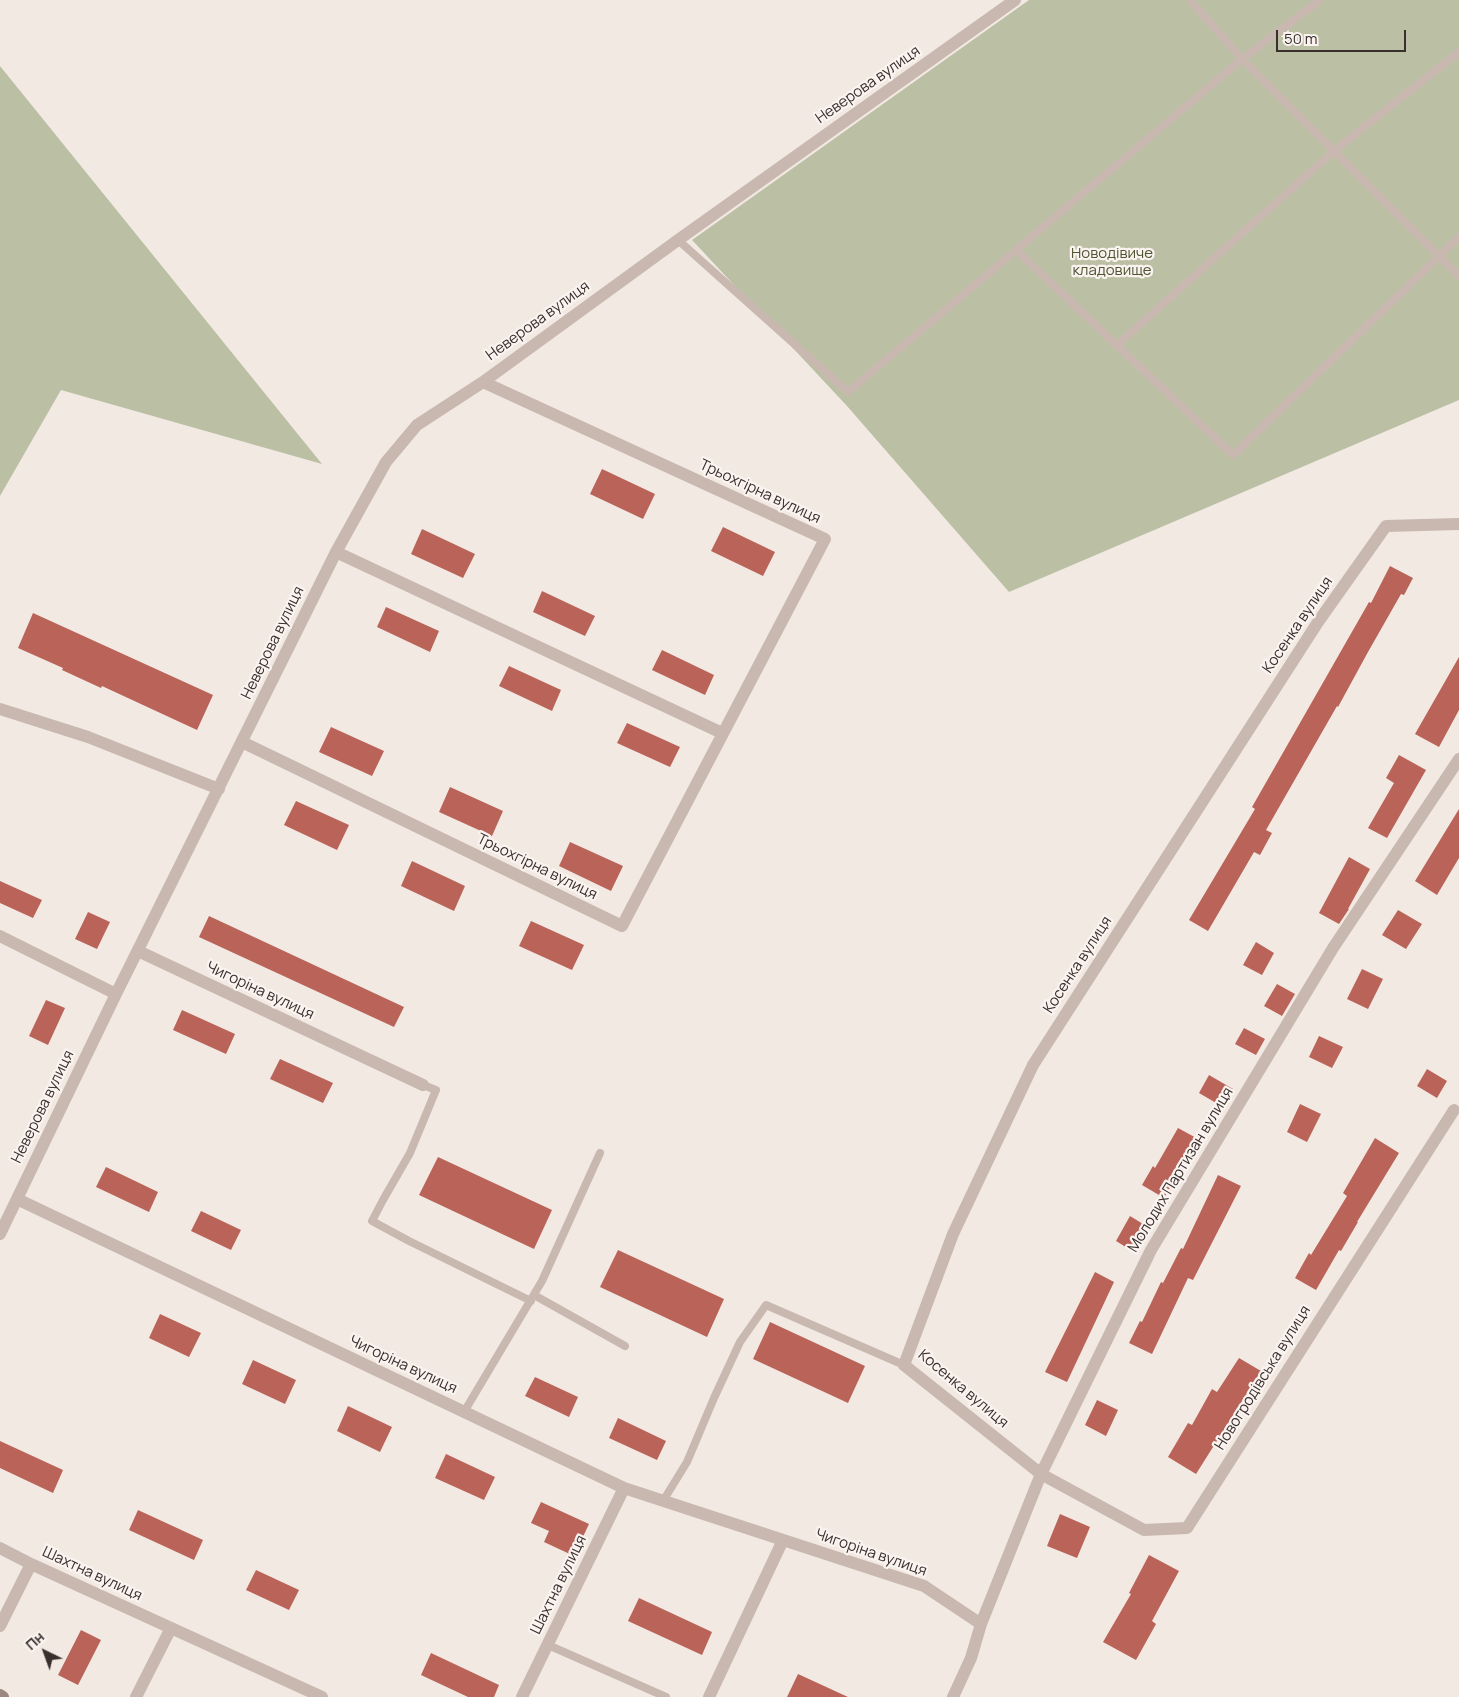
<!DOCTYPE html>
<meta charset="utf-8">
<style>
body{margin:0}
#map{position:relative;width:1459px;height:1697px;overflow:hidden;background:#f2e9e3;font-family:Manrope,sans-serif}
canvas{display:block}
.north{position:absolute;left:20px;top:1627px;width:50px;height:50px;-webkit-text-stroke:4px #faf3ef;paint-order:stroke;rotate:318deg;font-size:14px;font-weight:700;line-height:20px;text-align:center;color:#392f2d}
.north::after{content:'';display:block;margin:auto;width:18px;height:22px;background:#392f2d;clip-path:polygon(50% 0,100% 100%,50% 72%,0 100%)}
.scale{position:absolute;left:1276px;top:30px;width:130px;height:22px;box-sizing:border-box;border:2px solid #392f2d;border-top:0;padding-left:6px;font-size:15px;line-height:18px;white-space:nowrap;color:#392f2d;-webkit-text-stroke:4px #faf3ef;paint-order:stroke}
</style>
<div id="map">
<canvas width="1459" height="1697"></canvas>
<div class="north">Пн</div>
<div class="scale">50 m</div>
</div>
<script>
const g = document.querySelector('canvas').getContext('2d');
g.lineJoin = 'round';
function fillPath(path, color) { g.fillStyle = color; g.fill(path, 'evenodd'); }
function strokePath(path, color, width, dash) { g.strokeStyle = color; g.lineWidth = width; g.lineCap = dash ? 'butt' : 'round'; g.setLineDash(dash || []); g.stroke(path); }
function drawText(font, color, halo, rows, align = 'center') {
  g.font = font + ' Manrope,sans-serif'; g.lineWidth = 4.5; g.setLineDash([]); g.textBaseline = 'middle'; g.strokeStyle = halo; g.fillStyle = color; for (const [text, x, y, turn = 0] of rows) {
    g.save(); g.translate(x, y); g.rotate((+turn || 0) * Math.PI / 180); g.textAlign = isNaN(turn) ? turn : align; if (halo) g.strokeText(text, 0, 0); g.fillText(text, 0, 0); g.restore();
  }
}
const green = new Path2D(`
 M1029,0H1459V400L1009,592L847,406L692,240Z
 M0,66L322,464L61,390L0,496Z`);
const building = new Path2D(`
 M602,469L655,494L643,519L590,494Z
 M723,527L775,552L763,576L711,551Z
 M422,529L475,554L463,578L411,554Z
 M1390,566L1413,578L1404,595L1401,594L1368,652L1338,707L1337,706L1266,830L1272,833L1260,855L1254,852L1208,931L1189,920L1255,809L1252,807L1369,602L1371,603Z
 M542,591L595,616L585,636L533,612Z
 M386,607L439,631L430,652L377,627Z
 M33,613L213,695L197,730L102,686L101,688L62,670L63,668L18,648Z
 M662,650L714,675L705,695L652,670Z
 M1459,657V710L1439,747L1415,734Z
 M509,666L561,690L552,711L499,686Z
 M627,723L680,747L670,767L617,743Z
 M331,727L384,751L372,776L319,752Z
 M1399,755L1426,770L1387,838L1368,828L1394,783L1386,778Z
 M450,787L503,811L492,836L439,812Z
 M296,801L349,825L337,850L284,825Z
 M1459,809V858L1437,895L1415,881Z
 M570,842L623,866L611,891L559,866Z
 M1349,857L1370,869L1348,909H1349L1339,924L1319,913Z
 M412,861L465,886L454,911L401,886Z
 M0,881L42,900L33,918L0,903Z
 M1398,910L1422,924L1406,949L1382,935Z
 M88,912L110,922L97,949L75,939Z
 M209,916L404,1007L394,1027L199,937Z
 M531,921L584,945L572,970L519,946Z
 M1256,942L1274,953L1262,975L1243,965Z
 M1362,969L1383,979L1368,1009L1347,999Z
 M1277,984L1295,994L1282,1016L1264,1006Z
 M46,1000L65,1008L48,1045L29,1036Z
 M182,1010L235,1034L226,1054L173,1030Z
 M1244,1028L1265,1039L1256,1055L1235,1044Z
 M1319,1036L1343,1047L1332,1068L1309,1057Z
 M280,1059L333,1083L323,1103L270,1079Z
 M1427,1069L1447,1081L1437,1098L1417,1086Z
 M1209,1075L1233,1089L1223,1107L1199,1093Z
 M1300,1104L1321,1114L1307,1142L1287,1132Z
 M1178,1128L1200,1140L1188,1159L1187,1158L1164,1198L1142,1185L1153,1166L1155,1168Z
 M1375,1138L1399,1153L1357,1222H1358L1341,1251L1339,1250L1316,1290L1295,1278L1309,1253L1311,1255L1347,1196L1343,1193Z
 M438,1157L552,1210L534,1249L419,1195Z
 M106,1167L158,1192L149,1212L96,1187Z
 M1218,1175L1241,1186L1193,1280L1188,1278L1152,1354L1129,1343L1140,1321L1142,1322L1161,1282L1163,1283L1181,1248L1183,1249Z
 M201,1211L241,1230L231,1250L191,1231Z
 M1130,1216L1148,1227L1134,1252L1116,1241Z
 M618,1250L724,1299L707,1337L600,1287Z
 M1095,1272L1114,1282L1067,1382L1045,1372Z
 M160,1314L201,1333L189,1357L149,1338Z
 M770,1322L865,1366L848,1403L753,1359Z
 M1239,1358L1261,1371L1196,1474L1168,1457L1188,1423L1192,1425L1212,1389L1217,1392Z
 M253,1360L296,1380L285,1404L242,1384Z
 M535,1377L578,1397L569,1417L525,1396Z
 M1097,1400L1118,1410L1106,1436L1085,1425Z
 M348,1406L392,1427L380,1452L337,1431Z
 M618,1418L666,1441L657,1460L609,1438Z
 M0,1441L63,1470L53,1493L0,1468Z
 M446,1454L495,1477L484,1500L435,1478Z
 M541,1502L589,1524L574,1556L544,1542L549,1531L531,1523Z
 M138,1510L203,1540L194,1560L129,1530Z
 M1060,1514L1090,1527L1077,1558L1047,1546Z
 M1149,1555L1179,1571L1152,1621L1156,1624L1136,1660L1103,1642L1131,1594L1129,1593Z
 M256,1570L299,1590L289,1610L246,1590Z
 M639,1598L712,1632L702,1655L628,1621Z
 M81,1630L101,1640L78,1685L58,1675Z
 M431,1653L499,1685L494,1697H468L421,1675Z
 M798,1674L848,1697H787Z`);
const lane = new Path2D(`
 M1190,0L1242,59L1459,276
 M678,240L848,392L1242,59L1320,0
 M1016,250L1233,455L1459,237
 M1117,345L1334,151L1459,52
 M423,1085L436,1090L410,1153L383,1200L372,1221L409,1241L531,1301
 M534,1295L625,1346
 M464,1412L542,1281L600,1153
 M663,1501L687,1462L714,1398L740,1342L766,1305L904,1365
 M548,1645L666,1697`);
const street = new Path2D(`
 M336,552L722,733
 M0,709L88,737L219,789
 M242,742L622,926L825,539L483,382
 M0,936L116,994
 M138,951L423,1085
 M1454,1110L1187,1528L1144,1530L1041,1474L904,1365L953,1234L1033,1065L1318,622L1386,526L1459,524
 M17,1199L624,1488L924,1586L981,1624
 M0,1234L116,994L336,552L386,462L417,425L483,382L678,240L1015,0
 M0,1548L31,1564L322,1697
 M0,1626L31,1564
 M136,1697L171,1628
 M522,1697L624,1488
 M709,1697L783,1540
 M953,1697L971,1658L981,1624L1041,1474L1151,1250L1333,948L1459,759`);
const secondary = new Path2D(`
 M0,1695L3,1697`);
const streetNames = [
 ["Неверова вулиця",868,85,-35],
 ["Неверова вулиця",538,321,-36],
 ["Трьохгірна вулиця",760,492,25],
 ["Косенка вулиця",1298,625,-56],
 ["Неверова вулиця",273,643,-64],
 ["Трьохгірна вулиця",537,867,26],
 ["Косенка вулиця",1078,965,-57],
 ["Чигоріна вулиця",260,991,25],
 ["Неверова вулиця",43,1107,-64],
 ["Молодих Партизан вулиця",1181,1170,-59],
 ["Чигоріна вулиця",403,1365,25],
 ["Новогродівська вулиця",1263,1378,-58],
 ["Косенка вулиця",963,1389,40],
 ["Чигоріна вулиця",871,1553,19],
 ["Шахтна вулиця",92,1574,25],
 ["Шахтна вулиця",559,1585,-64]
];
const parkNames = [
 ["Новодівиче",1112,254],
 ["кладовище",1112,271]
];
fillPath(green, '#bbc0a4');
fillPath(building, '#ba6359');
strokePath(lane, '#c9b8b0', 8);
strokePath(street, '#c9b8b0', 12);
strokePath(secondary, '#9d8781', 12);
drawText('15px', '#392f2d', '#faf3ef', streetNames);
drawText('15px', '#4d5533', '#faf3ef', parkNames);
</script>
